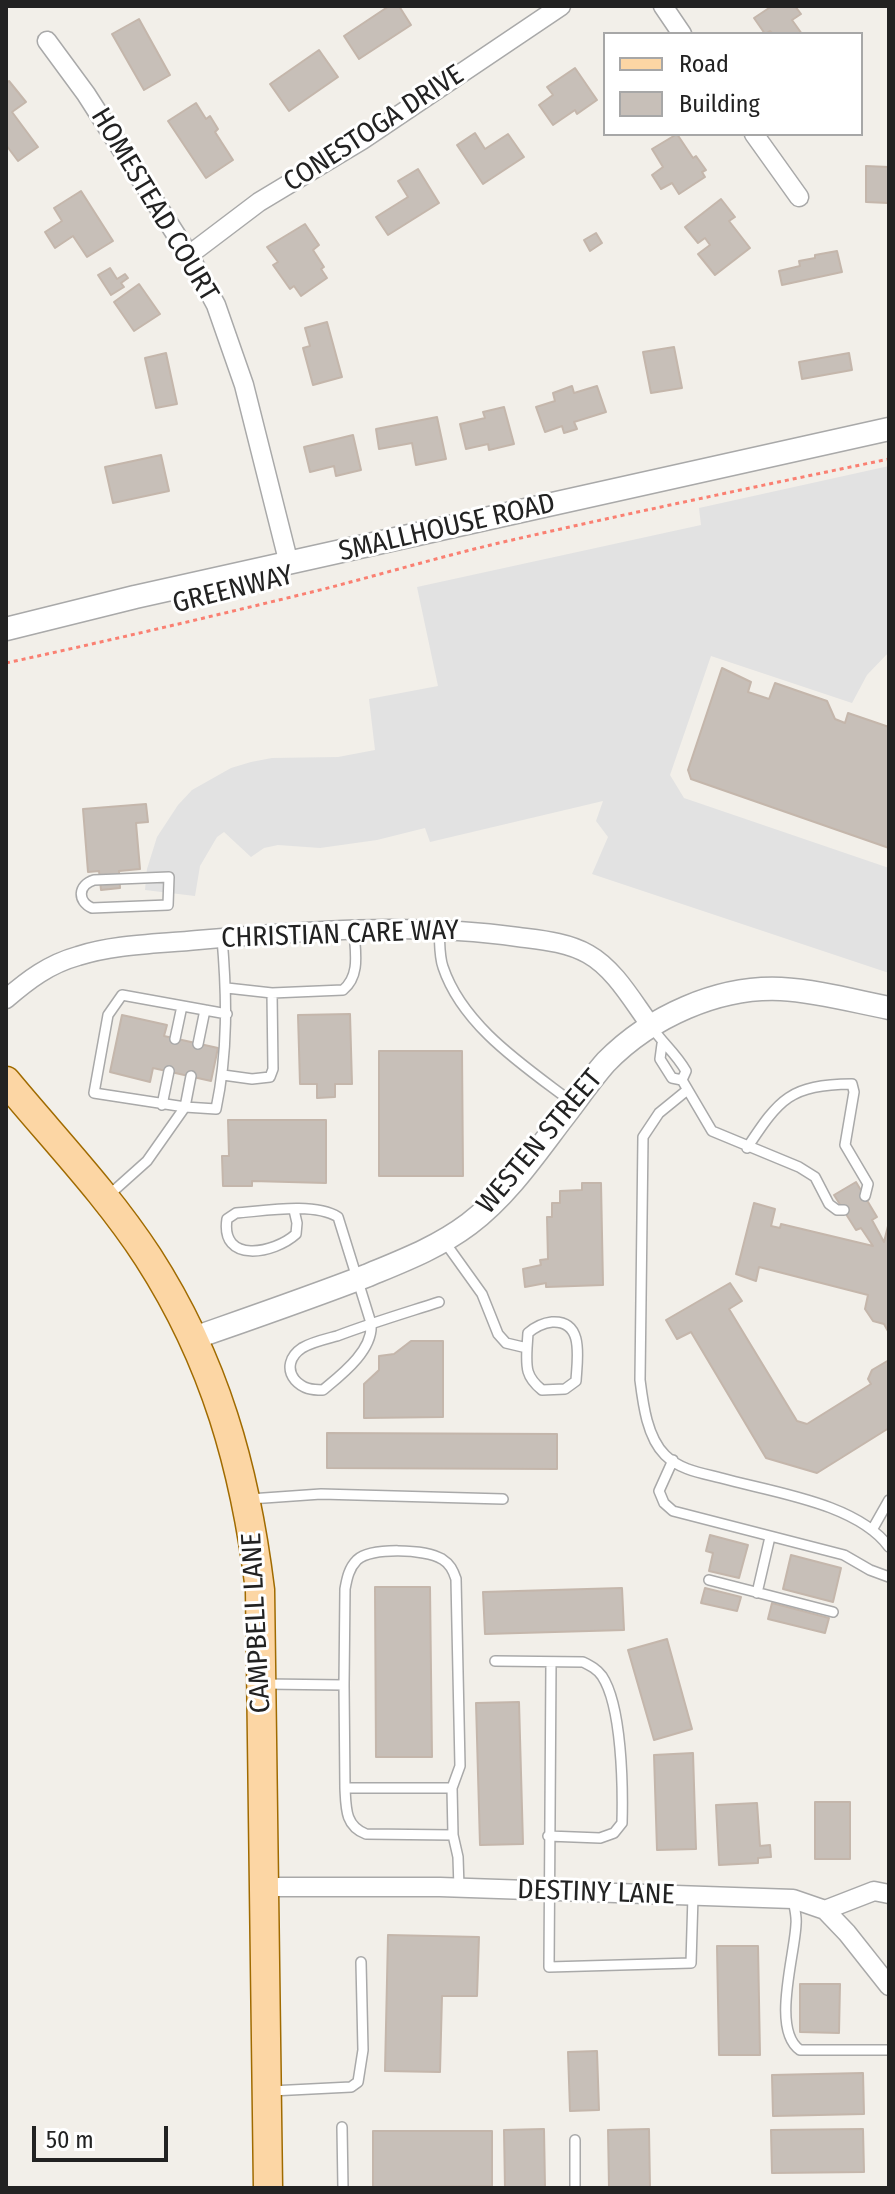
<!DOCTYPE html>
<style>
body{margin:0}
#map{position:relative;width:895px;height:2194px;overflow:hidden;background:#f2efe9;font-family:"Fira Sans Condensed",sans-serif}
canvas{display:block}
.frame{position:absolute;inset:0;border:8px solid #222;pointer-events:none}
.legend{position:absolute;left:603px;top:32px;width:260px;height:104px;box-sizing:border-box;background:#fff;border:2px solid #a7a7a7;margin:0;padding:10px 14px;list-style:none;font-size:24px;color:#222}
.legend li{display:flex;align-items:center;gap:16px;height:40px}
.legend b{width:40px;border:2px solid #a7a7a7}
.scale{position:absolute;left:32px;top:2126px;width:136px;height:36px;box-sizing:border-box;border:4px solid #222;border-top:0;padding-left:10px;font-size:24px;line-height:28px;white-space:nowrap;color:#222;-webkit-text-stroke:6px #fff;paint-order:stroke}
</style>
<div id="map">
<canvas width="895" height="2194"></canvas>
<div class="frame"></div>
<ul class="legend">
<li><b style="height:10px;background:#fcd6a4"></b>Road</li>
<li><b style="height:22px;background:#c7bfb8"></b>Building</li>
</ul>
<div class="scale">50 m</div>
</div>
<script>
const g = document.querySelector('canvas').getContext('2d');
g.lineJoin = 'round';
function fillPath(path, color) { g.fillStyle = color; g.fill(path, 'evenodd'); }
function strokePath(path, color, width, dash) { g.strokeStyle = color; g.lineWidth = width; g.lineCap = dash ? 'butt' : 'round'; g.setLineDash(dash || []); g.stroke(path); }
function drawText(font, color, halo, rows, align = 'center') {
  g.font = font + ' "Fira Sans Condensed",sans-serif'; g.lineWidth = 6; g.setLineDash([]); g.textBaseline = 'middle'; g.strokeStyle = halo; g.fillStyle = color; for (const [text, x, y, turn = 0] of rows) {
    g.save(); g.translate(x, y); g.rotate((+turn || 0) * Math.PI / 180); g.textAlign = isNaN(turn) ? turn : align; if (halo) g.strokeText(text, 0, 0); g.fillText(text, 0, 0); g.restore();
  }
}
const parking = new Path2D(`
 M889,466V652L867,675L852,703L711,656L670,775L684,798L889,868V973L592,874L608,837L596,821L603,801L430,842L425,828L377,840L320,848L278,845L264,848L251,857L224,832L217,837L200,866L195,896L145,890L147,869L157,837L178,805L192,790L231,768L251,762L272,758L338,757L375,750L369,699L438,686L417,587L701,525L699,508Z`);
const building = new Path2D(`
 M389,6H399L411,25L359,59L344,36Z
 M772,6H795L801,14L792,20L802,34H773L770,31L765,34L754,18Z
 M139,19L170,75L144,90L112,34Z
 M319,50L338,77L289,111L270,84Z
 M575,68L597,100L577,114L575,110L553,125L539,105L553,95L547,87Z
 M9,81L26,102L12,112L38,147L18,161L6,145V83Z
 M196,103L206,119L210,116L218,129L215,132L233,160L206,178L168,121Z
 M475,133L485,149L508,134L524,157L483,184L457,145Z
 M677,134L693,158L696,156L706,170L702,172L705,177L679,194L672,183L661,189L652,175L663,167L652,149Z
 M866,166L889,167L888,203L866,202Z
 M418,169L439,203L388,235L376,217L408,197L398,181Z
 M81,191L113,241L87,257L73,236L55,248L45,232L62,221L54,208Z
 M721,199L735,217L729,221L750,248L715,275L698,254L710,245L705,238L698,243L685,227Z
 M305,224L319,245L313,250L324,267L321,269L327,278L301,296L294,286L290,289L273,265L278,262L267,247Z
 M596,233L602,243L590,251L584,240Z
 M837,251L842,272L782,285L779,271L800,266L799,261L815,258V255Z
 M110,268L117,279L125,274L128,278L121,283L124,287L111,295L98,275Z
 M139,284L160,314L134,331L114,302Z
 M327,322L342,377L313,385L303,348L310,346L305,328Z
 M674,347L682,388L651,393L643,352Z
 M166,353L177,404L156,408L145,358Z
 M849,353L852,370L802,379L799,362Z
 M572,386L574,393L597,386L606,412L574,422L577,429L564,433L562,426L545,432L536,407L555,401L553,393Z
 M504,407L514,444L489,450L488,444L466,449L460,424L485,418L483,412Z
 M437,417L446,459L416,465L412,443L379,449L376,429Z
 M353,435L361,470L336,476L334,466L310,472L304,447Z
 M161,455L169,491L113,503L105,467Z
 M722,668L751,682L748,692L769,699L775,683L827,701L835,719L845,723L848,713L889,727V848L691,779L688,770Z
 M146,804L148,822L136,823L140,869L119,871L120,888L101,890L99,871L88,872L83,809Z
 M350,1014L352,1084H335V1097L317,1098V1084H300L298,1015Z
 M122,1015L167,1025L164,1036L218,1048L211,1081L153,1068L150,1082L110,1072Z
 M379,1051H462L463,1176H379Z
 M228,1120H326V1183L252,1181V1186H223L222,1156H229Z
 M856,1182L877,1217L872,1220L884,1242L889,1222V1333L884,1324L873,1321L865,1309L868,1295L759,1267L756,1281L736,1274L754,1203L775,1209L771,1226L780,1228L781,1224L873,1246L861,1228L856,1230L834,1195Z
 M582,1183H601L603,1285L546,1287V1283L525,1287L523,1269L541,1265L540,1260L548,1259L547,1217H552V1203H560V1191L582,1190Z
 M730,1283L742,1301L729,1309L797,1421L807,1424L871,1384L868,1379L872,1370L889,1360V1428L817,1473L766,1458L691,1332L677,1339L666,1320Z
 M411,1341H443V1417L364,1418V1384L379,1370V1356L394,1354Z
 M327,1433L557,1434V1469L327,1468Z
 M710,1535L748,1545L739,1578L709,1571L713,1553L706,1551Z
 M791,1555L841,1568L833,1602L783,1589Z
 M375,1587H430L432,1757H376Z
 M622,1588L624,1630L485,1634L483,1592Z
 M705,1588L741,1597L737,1611L701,1603Z
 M772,1603L829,1618L825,1633L768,1619Z
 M667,1639L692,1729L654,1740L628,1650Z
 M519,1702L523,1844L480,1845L476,1703Z
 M693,1753L696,1849L657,1850L654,1755Z
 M815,1802H850V1859H815Z
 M757,1803L760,1846L770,1845L771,1857L758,1858V1863L719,1865L716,1805Z
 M388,1935L479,1937L477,1996H442L440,2072L385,2071Z
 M717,1946H758L760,2055H719Z
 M800,1984H840L839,2033L800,2032Z
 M597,2051L599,2110L570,2111L568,2052Z
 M863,2073L864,2114L773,2116L772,2075Z
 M544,2129L545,2188H505L504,2130Z
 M649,2129L650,2188H609L608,2130Z
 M863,2129L864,2172L772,2173L771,2130Z
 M373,2131H492V2186L373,2187Z`);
const path = new Path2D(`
 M6,663C112,640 218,615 324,589C382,574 440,557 499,543C629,513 759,486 889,459`);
const service = new Path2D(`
 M169,877L168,905L92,908C77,901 78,885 94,880Z
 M439,930C440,942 439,956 443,967C463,1027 526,1067 573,1103
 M227,988L272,993
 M651,1026C663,1044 675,1052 686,1071L682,1080L672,1078L660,1059L662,1044
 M175,1039L182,1006
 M198,1044L205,1010
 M223,1075L252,1079L270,1077L273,1069L272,993L343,990C361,975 355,951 354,930
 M191,1076L185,1107L94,1093L108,1015L122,995L227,1014
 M682,1080L712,1131L799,1167L815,1177L829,1204L837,1210H844
 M686,1091L659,1113L643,1137L640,1380C643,1404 647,1437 665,1455C680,1470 701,1473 721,1478C771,1492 857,1503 889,1547
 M162,1105L169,1071
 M747,1148C780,1098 790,1085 852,1084L854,1092L845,1145L868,1184L865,1196
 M109,1195L147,1161L185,1107L216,1109C228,1052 227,996 222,938
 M294,1210L297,1223L296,1234C274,1254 220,1264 227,1219L236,1213C264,1211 314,1202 338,1217L371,1323C374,1350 341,1375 323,1390C312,1390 303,1389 295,1380C286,1369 290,1356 302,1348C312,1342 326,1339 337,1336C371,1323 405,1313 439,1302
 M444,1241L482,1294L498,1334L506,1343L527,1348L528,1333C535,1327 543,1323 552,1322C585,1320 577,1360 576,1381L565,1389L542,1390C526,1377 526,1368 527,1348
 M673,1460L659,1491L664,1503L673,1511L844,1555L870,1570L889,1577
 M250,1499L321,1494L503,1499
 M872,1530L889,1500
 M709,1580L833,1612
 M757,1593L770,1537
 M495,1661L583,1662C591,1666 597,1669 602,1676C622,1706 623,1787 622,1823L614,1833L600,1838L548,1836
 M551,1662L549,1967L691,1963L693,1896
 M265,1684L344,1685L345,1788C346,1808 345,1826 366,1834L453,1835L452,1788H345
 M344,1685L345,1589C347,1578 349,1568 357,1560C371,1547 425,1549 442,1559C450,1564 453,1570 456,1579L460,1766L452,1788
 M453,1835L458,1857L459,1888
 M793,1899C794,1907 797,1916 796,1924C795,1955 771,2030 800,2050H889
 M271,2091L351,2087L358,2082L363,2050L361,1962
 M342,2127L343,2188
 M575,2140V2188`);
const minor = new Path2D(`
 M663,6L682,34
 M47,41L86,94L189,255L216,305L244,385L289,564
 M754,134L799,197
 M189,255L259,202L362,140L561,6
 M6,999C28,980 49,964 78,956C115,944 158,944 198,940C303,931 412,922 518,937C541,940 567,942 588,954C615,969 633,1002 651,1026
 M266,1887H440L793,1899L825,1910L847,1933L889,1986
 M825,1910L874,1891L889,1894`);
const tertiary = new Path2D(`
 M6,629L135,597L889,429
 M194,1338C251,1318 309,1298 366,1276C402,1261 437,1248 469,1224C506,1196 533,1157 561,1120C576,1101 590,1080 606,1062C650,1017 718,986 781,989C817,991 854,1001 889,1008`);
const primary = new Path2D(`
 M6,1081C54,1139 107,1194 148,1257C215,1361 245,1468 260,1590L268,2188`);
const streetNames = [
 ["CONESTOGA DRIVE",374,129,-33],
 ["HOMESTEAD COURT",154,205,59],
 ["SMALLHOUSE ROAD",447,528,-13],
 ["GREENWAY",233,590,-14],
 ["CHRISTIAN CARE WAY",340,935,-2],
 ["WESTEN STREET",540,1142,-50],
 ["CAMPBELL LANE",257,1623,-93],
 ["DESTINY LANE",596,1893,2]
];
fillPath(parking, '#e2e2e2');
fillPath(building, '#c7bfb8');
strokePath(building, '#c4b6ab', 2);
strokePath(service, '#a9a9a9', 12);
strokePath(minor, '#a9a9a9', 21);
strokePath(tertiary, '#a9a9a9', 25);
strokePath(primary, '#a06b00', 31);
strokePath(path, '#fa8072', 3, [4, 4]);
strokePath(service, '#fff', 9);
strokePath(minor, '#fff', 18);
strokePath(tertiary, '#fff', 22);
strokePath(primary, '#fcd6a4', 28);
drawText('28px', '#222', '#fff', streetNames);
</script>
